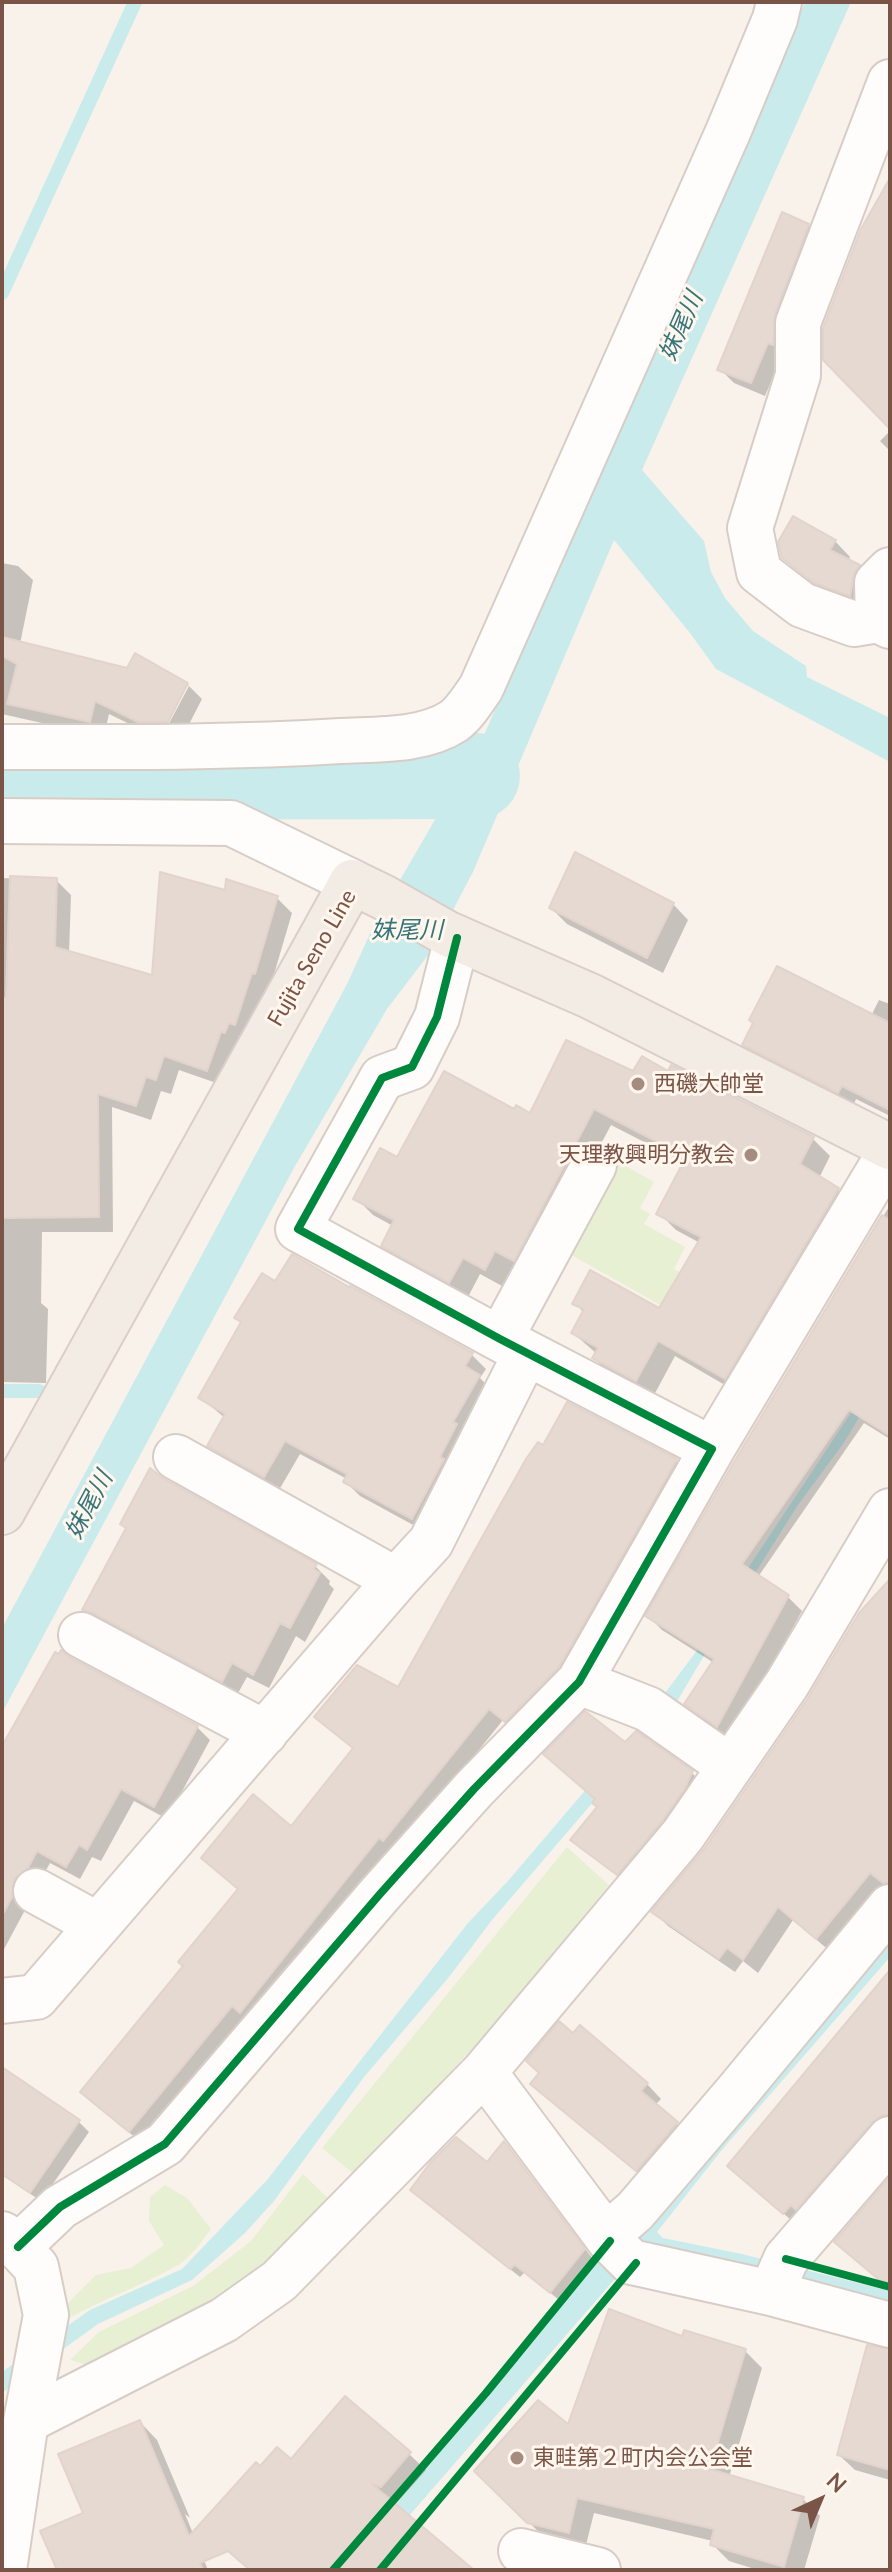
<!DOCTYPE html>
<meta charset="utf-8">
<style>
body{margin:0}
#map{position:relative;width:892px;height:2572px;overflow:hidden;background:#f9f2ea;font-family:Lato,sans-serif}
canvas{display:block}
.frame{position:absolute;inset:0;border:4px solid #7a5446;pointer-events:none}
.north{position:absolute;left:780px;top:2460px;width:80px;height:80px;-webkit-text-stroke:6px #fff6ed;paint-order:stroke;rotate:44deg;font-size:22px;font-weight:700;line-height:32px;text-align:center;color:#7a5446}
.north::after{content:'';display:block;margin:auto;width:28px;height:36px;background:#7a5446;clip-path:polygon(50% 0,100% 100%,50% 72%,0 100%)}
</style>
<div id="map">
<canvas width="892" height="2572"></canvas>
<div class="frame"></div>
<div class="north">N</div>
</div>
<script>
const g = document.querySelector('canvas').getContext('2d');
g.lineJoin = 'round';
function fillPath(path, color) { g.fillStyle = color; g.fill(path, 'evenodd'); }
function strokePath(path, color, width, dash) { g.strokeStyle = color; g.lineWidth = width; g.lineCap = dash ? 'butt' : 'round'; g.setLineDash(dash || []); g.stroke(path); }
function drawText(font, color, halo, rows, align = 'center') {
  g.font = font + ' Lato,"Noto Sans JP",sans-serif'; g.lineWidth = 6; g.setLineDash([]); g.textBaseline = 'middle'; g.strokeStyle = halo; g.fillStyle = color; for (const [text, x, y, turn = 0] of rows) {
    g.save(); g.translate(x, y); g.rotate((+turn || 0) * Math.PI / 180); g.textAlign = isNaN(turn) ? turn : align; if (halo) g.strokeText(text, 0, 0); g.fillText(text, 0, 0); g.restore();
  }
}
const green = new Path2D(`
 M619,1162L654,1182L640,1208L650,1214L644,1224L685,1247L674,1269L687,1276L669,1310L568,1253Z
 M567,1847L609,1885L486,2034L354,2174L322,2148Z
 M303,2174L332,2202L238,2287L87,2365L70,2360L99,2332L193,2286L251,2241Z
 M165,2185L188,2199L211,2229C202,2241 191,2257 178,2265C142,2286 102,2299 66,2320L65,2306L96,2275L131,2268L164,2245L149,2221L150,2197Z`);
const water = new Path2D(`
 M805,2H851L642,470L704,541L711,572L725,598L753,631L806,666L807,677L890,718V762L716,669L690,633L614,540L473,872L432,950L387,1009L294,1168L2,1713V1628L347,984L374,925L484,735Z
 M890,1354V1367L843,1444L798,1505L718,1632L672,1710L492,1920L449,1977L364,2077L274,2201L245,2233L192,2280L98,2324L2,2393V2372L90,2310L182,2269L267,2180L468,1923L507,1882L641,1725L701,1645L748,1568Z
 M890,1928V1957L721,2151L657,2232L663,2238L742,2254L890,2291V2307L637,2247L614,2280L362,2570H342L597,2261L675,2184Z`);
const shadow = new Path2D(`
 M808,225L822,239L782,356L765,396L734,383L720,369Z
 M890,431V451L880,441Z
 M835,541L850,557L848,561L859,566L874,582L866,610L832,598L783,557Z
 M2,563L18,566L33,580L20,644L187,684L202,699L183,736H154L109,714L104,736H99L2,714ZM184,686H189L165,731L161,730Z
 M2,878L56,880L71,895L69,954L154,978L226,892L277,898L292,913L270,988L267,987L250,1039L222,1085L179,1070L171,1094L161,1091L151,1120L112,1107L113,1232H42L41,1303L48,1309L46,1383L4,1382L2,1436Z
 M673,904L688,920L663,973L567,924L551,908Z
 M879,1000L890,1004V1116L856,1099L853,1106L759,1058L744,1044L871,1016Z
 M672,1068L813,1139L830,1156L819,1178L838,1190L855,1207L742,1395L675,1356L653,1397L611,1375L594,1358L597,1354L573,1333L584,1313L575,1303L659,1310L700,1243L676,1230L659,1213L685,1163L611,1125L531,1276L513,1266L502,1286L480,1274L467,1299L401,1263L384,1246L393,1226L373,1215L356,1198L398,1160L514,1112L531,1116L634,1074H669Z
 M890,1205V1439L864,1423L758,1577L787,1596L802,1611L732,1739L701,1718L687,1704L714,1663L662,1630L648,1616L735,1463Z
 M276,1284L471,1354L486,1369L480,1378L493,1391L426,1532L360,1496L346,1482L347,1479L300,1454L279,1490L224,1460L210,1446L225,1418L201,1398L242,1323L237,1318Z
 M568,1405L676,1461L689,1474L519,1734L503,1720L397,1852L143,2144L96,2105L185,1966L354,1749L317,1717L398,1690Z
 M163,1480L315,1566L330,1581L329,1584L334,1589L305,1642L296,1636L269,1688L247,1677L237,1695L100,1625L85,1610L128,1529Z
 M890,1593V1889L886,1886L831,1952L793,1920L758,1973L743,1961L735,1972L668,1926L654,1912L705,1851Z
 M68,1659L197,1727L210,1740L167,1819L134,1801L101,1861L92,1857L80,1879L50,1863L40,1881L26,1893L25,1910L2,1953V1761Z
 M625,1745L691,1772L702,1783L628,1884L573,1840L599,1807Z
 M890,1973V2124L799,2227L729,2166Z
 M580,2028L647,2084L661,2099L655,2105L691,2138L651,2184L533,2084Z
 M2,2070L79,2122L89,2132L41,2201L2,2175Z
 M504,2144L593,2259L559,2300L525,2272L520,2277L421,2198L487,2164Z
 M684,2339L745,2351L762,2368L729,2477L803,2499L820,2516L804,2570H758L729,2561L712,2544L713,2541L594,2513L584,2553L552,2545L477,2471L568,2428Z
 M890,2350V2480L855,2470L839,2455Z
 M140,2422L157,2440L190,2518L185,2514L208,2570H59L85,2515Z
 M409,2454L426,2470L394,2506L471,2570H250L261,2469L291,2462Z`);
const stream = new Path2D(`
 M2,293L135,2
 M2,1391H39`);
const river = new Path2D(`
 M2,777L477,776`);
const building = new Path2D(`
 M890,178V429L823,360V328L861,229Z
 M782,212L809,224L775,314L773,345L768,343L751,383L717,370Z
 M793,516L836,540L830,550L860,565L854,574L850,596L814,583L782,558L778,542Z
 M2,637L127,668L135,653L188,683L168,722H138L95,701L90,722L7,704L17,664L2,656Z
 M575,852L674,903L647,958L549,908Z
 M160,872L225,890L226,879L278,896L255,974L252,973L235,1025L229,1023L225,1033L221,1032L207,1071L164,1056L156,1080L146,1077L136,1106L98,1094L99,1217L2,1218V998H6L10,876L57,878L55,947L152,975Z
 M777,966L890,1023V1110L842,1086L838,1093L742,1045L753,1023L749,1020Z
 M566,1040L633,1071L642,1056L668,1071L671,1065L814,1137L800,1164L839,1188L725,1379L658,1341L636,1381L592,1358L598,1348L571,1333L584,1309L572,1304L590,1270L659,1308L701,1237L656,1214L686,1157L594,1109L514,1261L495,1251L485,1270L463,1258L449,1283L381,1246L394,1220L353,1199L380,1148L397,1157L444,1071L514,1109L516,1105L530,1113Z
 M882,1215L890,1220V1436L849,1410L742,1564L789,1595L717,1727L684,1704L714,1659L645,1616L734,1462Z
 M292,1254L349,1287L350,1286L473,1353L465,1366L480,1375L453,1422L457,1424L440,1457L444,1459L412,1519L343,1482L347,1474L285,1441L264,1477L207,1446L225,1414L198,1398L241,1322L234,1318L262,1273L275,1281Z
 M567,1402L677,1459L559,1667L505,1722L489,1709L383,1841L379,1838L240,2013L232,2006L129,2132L80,2092L183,1966L178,1962L238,1889L201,1858L253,1794L291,1826L353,1748L314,1717L357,1665L398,1687L526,1459L538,1442L543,1445Z
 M150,1468L164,1479L317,1564L314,1569L320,1573L290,1628L280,1623L253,1675L232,1663L222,1682L93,1613L82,1610L126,1528L120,1524Z
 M890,1579V1883H883L870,1873L816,1939L778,1907L743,1960L727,1948L719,1959L651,1912L704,1849L808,1698L859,1613Z
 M61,1650L69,1657L198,1726L154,1807L121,1789L87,1850L79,1845L66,1867L37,1851L28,1868L14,1880L12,1897L2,1916V1746L55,1652L59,1654Z
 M585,1711L625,1742L636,1731L693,1771L685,1788L663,1820L617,1875L570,1840L597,1807L592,1803L595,1799L543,1754Z
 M890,1970V2115L881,2116L871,2123L796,2210L791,2205L783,2214L727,2166Z
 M559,2021L573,2033L580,2025L648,2083L641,2091L678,2122L636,2171L530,2084L539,2073L526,2061Z
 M2,2067L80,2120L30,2193L2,2174Z
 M456,2137L487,2162L504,2141L585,2249L550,2293L515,2265L510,2269L410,2190L430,2163Z
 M890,2177V2289L834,2242Z
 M609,2309L682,2336L684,2330L746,2349L710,2469L804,2497L784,2567L710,2545L714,2529L577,2498L569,2533L527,2523L474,2471L538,2400L568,2424Z
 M867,2345L890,2349V2470L837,2455Z
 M345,2396L411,2452L381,2487L372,2484L474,2570H250L228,2551L200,2563L203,2570H57L40,2531L83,2513L58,2454L140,2420L189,2536L256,2462L260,2466L277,2447L291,2459Z`);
const minor = new Path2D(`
 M890,570L877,583L878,620L890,626
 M878,620L854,624L802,605L759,572L750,528L798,375V323L890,82
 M2,747C115,747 227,748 340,741C375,739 422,742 454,721C465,713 473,699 481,688L728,132L775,19L779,2
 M2,821L231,823L352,882
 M500,1339L594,1165
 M712,1449L890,1152
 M176,1457L396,1580
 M81,1635L265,1733
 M579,1682L648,1709L729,1766
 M36,1891L98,1925
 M2,2001L36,1997L396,1580L431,1542L526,1353
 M484,2072L610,2241L631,2262L636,2263L771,2293L890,2325
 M2,2234L9,2238L36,2267L46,2315L26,2421L4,2570
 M606,2236L635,2211L736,2093L890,1907
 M18,2247L60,2207L165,2144L380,1894L474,1789L579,1682L712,1449L500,1339L298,1229L382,1078L412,1067L437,1017L457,938
 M771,2293L786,2259L890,2139
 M26,2421L224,2320L279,2281L484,2072L683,1835L787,1684L890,1511
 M521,2551L598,2570`);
const major = new Path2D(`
 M2,1512L352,882L383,897L448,934L590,996L890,1147`);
const cycleway = new Path2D(`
 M18,2247L60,2207L165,2144L380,1894L474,1789L579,1682L712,1449L500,1339L298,1229L382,1078L412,1067L437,1017L457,938
 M786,2259L890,2287
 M333,2570L486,2393L610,2241
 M380,2570L636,2263`);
const markers = [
 [638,1084,8,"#a68b7f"],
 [751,1155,8,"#a68b7f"],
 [517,2458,8,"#a68b7f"]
];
const streetNames = [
 ["Fujita Seno Line",312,958,-60]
];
const poiNames = [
 ["西磯大帥堂",654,1084],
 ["天理教興明分教会",735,1155,"right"],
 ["東畦第２町内会公会堂",533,2458]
];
const waterNames = [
 ["妹尾川",681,326,-66],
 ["妹尾川",407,930],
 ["妹尾川",89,1505,-62]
];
fillPath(green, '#e7f0d3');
fillPath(water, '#caebeb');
fillPath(shadow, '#0003');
strokePath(stream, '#caebeb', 14);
strokePath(river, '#caebeb', 86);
fillPath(building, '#e6d9d1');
strokePath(building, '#e2d4cc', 2);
strokePath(minor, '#d8cdc6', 48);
strokePath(major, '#dacec8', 48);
strokePath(minor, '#fefdfc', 44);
strokePath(major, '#f3ece5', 44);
strokePath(cycleway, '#00873e', 8);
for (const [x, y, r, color] of markers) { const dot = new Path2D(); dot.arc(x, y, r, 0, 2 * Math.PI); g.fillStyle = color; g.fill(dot); strokePath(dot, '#fff6ed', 3); }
drawText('22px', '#7a5446', '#fff6ed', streetNames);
drawText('22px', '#7a5446', '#fff6ed', poiNames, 'left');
drawText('italic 24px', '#35757a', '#fff6ed', waterNames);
</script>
